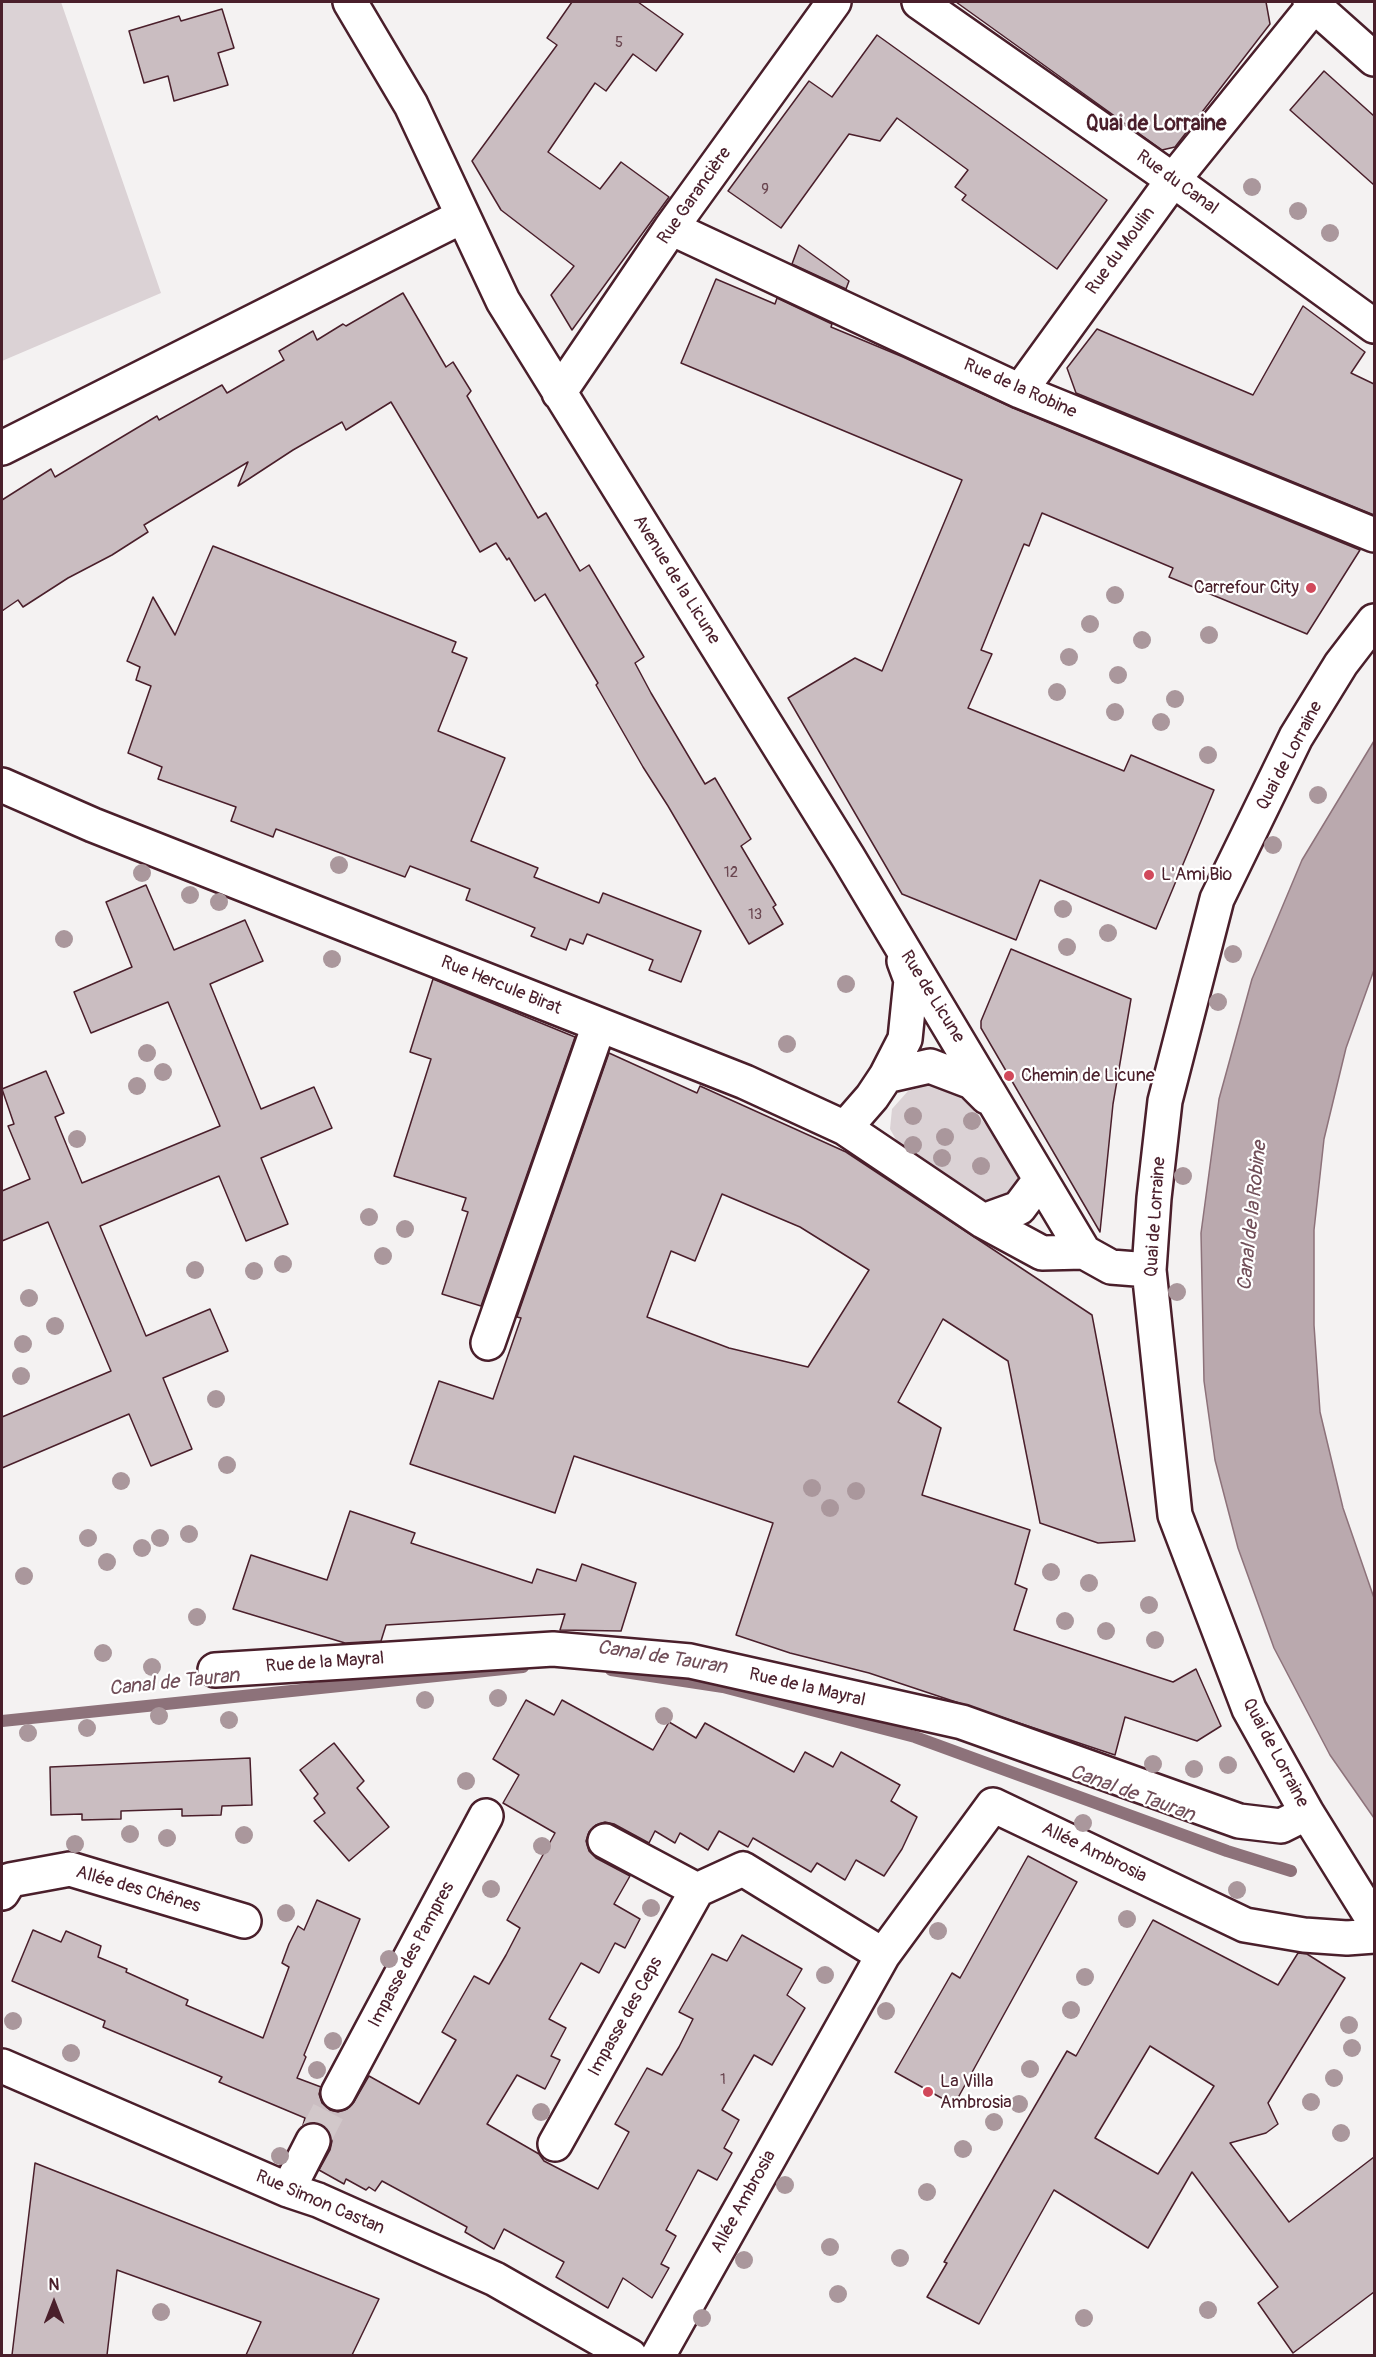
<!DOCTYPE html>
<meta charset="utf-8">
<style>
body{margin:0}
#map{position:relative;width:1376px;height:2357px;overflow:hidden;background:#f4f2f2;font-family:Pangolin,sans-serif}
canvas{display:block}
.frame{position:absolute;inset:0;border:3px solid #4a1f2b;pointer-events:none}
.north{position:absolute;left:24px;top:2273px;width:60px;height:60px;-webkit-text-stroke:4px #fff;paint-order:stroke;rotate:0deg;font-size:16px;font-weight:700;line-height:24px;text-align:center;color:#4a1f2b}
.north::after{content:'';display:block;margin:auto;width:21px;height:27px;background:#4a1f2b;clip-path:polygon(50% 0,100% 100%,50% 72%,0 100%)}
</style>
<div id="map">
<canvas width="1376" height="2357"></canvas>
<div class="frame"></div>
<div class="north">N</div>
</div>
<script>
const g = document.querySelector('canvas').getContext('2d');
g.lineJoin = 'round';
function fillPath(path, color) { g.fillStyle = color; g.fill(path, 'evenodd'); }
function strokePath(path, color, width, dash) { g.strokeStyle = color; g.lineWidth = width; g.lineCap = dash ? 'butt' : 'round'; g.setLineDash(dash || []); g.stroke(path); }
function drawText(font, color, halo, rows, align = 'center') {
  g.font = font + ' Pangolin,sans-serif'; g.lineWidth = 4.5; g.setLineDash([]); g.textBaseline = 'middle'; g.strokeStyle = halo; g.fillStyle = color; for (const [text, x, y, turn = 0] of rows) {
    g.save(); g.translate(x, y); g.rotate((+turn || 0) * Math.PI / 180); g.textAlign = isNaN(turn) ? turn : align; if (halo) g.strokeText(text, 0, 0); g.fillText(text, 0, 0); g.restore();
  }
}
const green = new Path2D(`
 M2,2H61L161,293L2,361Z
 M931,1084C939,1087 950,1090 957,1095C974,1108 1011,1152 1017,1172C1019,1179 1016,1189 1011,1194C1002,1203 994,1202 981,1199L902,1150L890,1129L892,1109L908,1091Z`);
const water = new Path2D(`
 M1374,741V970L1346,1048L1324,1139L1314,1230V1325L1320,1412L1343,1508L1374,1598V1818L1330,1755L1274,1648L1238,1548L1215,1460L1204,1381L1201,1233L1219,1099L1252,979L1302,860Z`);
const stream = new Path2D(`
 M611,1670L723,1687L915,1737L1227,1851L1291,1871
 M2,1721L523,1667`);
const building = new Path2D(`
 M572,2H638L683,34L656,71L633,54L606,91L595,83L548,152L600,189L621,162L669,197L572,330L551,295L574,266L501,210L472,161L557,45L547,38Z
 M956,2H1266L1270,24L1175,147L1162,150Z
 M222,9L234,48L218,53L228,85L174,101L168,76L144,83L129,31L179,16L181,21Z
 M877,35L1107,200L1057,269L962,200L966,195L955,187L968,170L897,118L880,141L849,134L781,228L728,191L809,81L832,97Z
 M1324,71L1374,116V185L1290,110Z
 M799,245L849,281L846,289L792,264Z
 M716,279L775,304L777,298L832,324L831,327L903,357L1013,408L1360,550L1307,634L1169,577L1173,568L1042,513L1029,546L1024,544L981,650L992,654L968,708L1124,771L1131,755L1214,790L1156,929L1040,880L1016,940L902,894L788,698L855,658L882,671L962,480L681,363Z
 M403,293L446,367L453,362L471,391L467,396L538,518L546,513L580,571L589,565L644,657L635,663L651,693L705,784L715,778L751,839L741,846L776,905L773,907L783,924L749,944L668,806L643,767L596,685L598,683L545,594L535,601L509,558L507,560L496,543L480,552L391,402L346,430L342,422L293,450L238,486L248,462L144,525L148,532L112,555L68,578L23,607L18,600L2,611V500L51,469L55,477L157,416L159,420L222,385L227,393L284,360L279,351L313,331L317,340L343,324L346,326Z
 M1303,306L1365,352L1351,373L1374,384V515L1076,393L1067,368L1097,329L1253,395Z
 M213,546L456,642L452,652L467,658L438,731L505,758L471,841L538,868L534,877L599,903L603,893L701,931L681,982L649,970L653,960L587,934L583,944L570,939L566,950L531,936L535,928L466,900L470,889L410,866L405,877L276,829L273,837L231,821L236,807L158,779L162,767L128,753L151,686L136,680L140,667L127,661L153,597L175,635Z
 M146,885L174,950L245,920L263,961L210,984L261,1109L314,1087L332,1128L261,1158L288,1224L246,1241L219,1176L100,1226L146,1336L210,1309L228,1351L163,1378L192,1449L151,1466L129,1414L2,1468V1417L111,1371L48,1222L2,1241V1191L30,1179L8,1126L14,1124L2,1089L46,1071L64,1113L55,1117L82,1183L220,1126L168,1002L91,1033L74,992L132,967L106,902Z
 M1011,949L1131,999L1113,1104L1100,1232L981,1028V1021Z
 M433,979L575,1037L481,1306L442,1294L468,1212L462,1210L466,1198L394,1176L431,1059L410,1052Z
 M609,1053L697,1093L700,1086L846,1152L1092,1315L1135,1541L1098,1543L1040,1523L1008,1361L943,1319L898,1402L941,1428L922,1495L1030,1530L1015,1584L1027,1589L1014,1630L1173,1682L1196,1669L1221,1726L1197,1741L1125,1717L1115,1755L869,1673L790,1653L736,1635L773,1523L574,1456L555,1513L410,1464L439,1381L493,1399L521,1318L517,1317ZM722,1194L800,1227L869,1270L808,1367L729,1348L647,1317L671,1251L695,1261Z
 M350,1511L415,1533L411,1543L532,1583L537,1569L576,1581L582,1564L636,1583L621,1631L560,1630L565,1614L386,1625L381,1641L345,1643L233,1609L251,1555L327,1580Z
 M526,1700L554,1715L562,1700L653,1750L669,1722L696,1738L705,1723L794,1772L805,1752L833,1767L841,1752L900,1785L891,1801L917,1817L902,1849L884,1876L856,1860L845,1880L817,1863L811,1872L753,1838L748,1847L719,1831L708,1850L680,1833L675,1843L655,1831L649,1843L614,1824L605,1822L596,1825L589,1832L586,1841L589,1851L596,1858L630,1876L614,1904L640,1919L625,1948L615,1943L599,1973L581,1963L549,2019L566,2028L551,2056L560,2060L545,2089L517,2075L487,2124L539,2154L544,2161L598,2189L629,2132L615,2124L647,2068L662,2075L679,2047L693,2019L679,2012L712,1954L727,1961L742,1935L802,1969L787,1995L805,2008L772,2065L754,2055L722,2110L739,2120L724,2148L732,2153L717,2180L698,2170L666,2230L676,2236L661,2264L669,2268L652,2298L623,2278L608,2308L556,2277L564,2262L504,2229L494,2249L465,2232L467,2227L382,2181L375,2191L369,2187L366,2190L346,2179L344,2184L319,2170L330,2150L332,2141L329,2131L322,2125L313,2122L303,2125L305,2118L219,2082L222,2077L103,2027L105,2021L12,1981L33,1930L61,1942L66,1931L101,1946L98,1957L127,1969L126,1972L188,2000L186,2005L263,2038L289,1967L282,1963L289,1944L298,1926L304,1930L317,1900L360,1919L304,2055L306,2057L297,2078L321,2087L319,2094L322,2103L330,2110L338,2112L347,2109L354,2102L369,2076L419,2104L456,2040L442,2032L474,1976L489,1984L506,1955L520,1928L507,1920L555,1833L503,1803L519,1775L493,1759Z
 M334,1743L364,1781L357,1788L389,1827L349,1861L314,1821L325,1813L314,1798L318,1794L300,1770Z
 M250,1758L252,1805L222,1806L221,1815L182,1816V1809L121,1811V1819L82,1820V1814L51,1815L50,1767Z
 M1028,1856L1077,1882L954,2105L895,2072L952,1973L960,1978Z
 M1153,1920L1278,1985L1298,1953L1307,1954L1345,1978L1268,2103L1278,2124L1266,2133L1230,2143L1289,2222L1374,2157V2292L1293,2353L1258,2303L1278,2287L1192,2172L1148,2248L1054,2190L979,2324L927,2297L947,2263L944,2262L1067,2051L1076,2056ZM1150,2046L1214,2086L1158,2174L1095,2138Z
 M35,2163L379,2299L352,2355H246L261,2322L117,2270L107,2355H12Z`);
const minorTunnel = new Path2D(`
 M313,2141L338,2093`);
const minor = new Path2D(`
 M350,2L411,105L503,301L848,857L1084,1252
 M919,2L1173,180L1374,326
 M1310,2L1374,59
 M671,228L1020,391L1374,535
 M1020,391L1173,180L1317,2
 M559,393L671,228L834,2
 M2,448L463,216
 M1374,621L1341,664L1296,737L1217,899L1165,1101L1154,1198L1149,1270L1175,1515L1249,1709L1307,1813L1374,1921
 M2,785L93,825L745,1082L845,1128L983,1221L1042,1253L1084,1252L1111,1267L1149,1270
 M886,1076L905,1039L911,980L904,961
 M845,1128L872,1097L886,1076L930,1066L972,1082L987,1097
 M983,1221L1019,1208L1040,1180
 M488,1343L599,1025
 M215,1670L553,1649L690,1661L962,1722L1239,1821L1281,1826L1307,1813
 M605,1841L697,1890L743,1869L883,1955L658,2356
 M2,1893L10,1880L70,1869L244,1921
 M883,1955L993,1805L1245,1925L1304,1935L1347,1938L1374,1936
 M2,2066L288,2190L318,2200L495,2279L630,2356
 M338,2093L486,1816
 M555,2144L697,1890
 M288,2190L313,2141`);
const trees = [
 [1252,187],
 [1298,211],
 [1330,233],
 [1115,595],
 [1090,624],
 [1209,635],
 [1142,640],
 [1069,657],
 [1118,675],
 [1057,692],
 [1175,699],
 [1115,712],
 [1161,722],
 [1208,755],
 [1318,795],
 [1273,845],
 [339,865],
 [142,873],
 [190,895],
 [219,902],
 [1063,909],
 [1108,933],
 [64,939],
 [1067,947],
 [1233,954],
 [332,959],
 [846,984],
 [1218,1002],
 [787,1044],
 [147,1053],
 [163,1072],
 [137,1086],
 [913,1116],
 [972,1121],
 [945,1137],
 [77,1139],
 [913,1145],
 [942,1158],
 [981,1166],
 [1183,1176],
 [369,1217],
 [405,1229],
 [383,1256],
 [283,1264],
 [195,1270],
 [254,1271],
 [1177,1292],
 [29,1298],
 [55,1326],
 [23,1344],
 [21,1376],
 [216,1399],
 [227,1465],
 [121,1481],
 [812,1488],
 [856,1491],
 [830,1508],
 [189,1534],
 [88,1538],
 [160,1538],
 [142,1548],
 [107,1562],
 [1051,1572],
 [24,1576],
 [1089,1583],
 [1149,1605],
 [197,1617],
 [1065,1621],
 [1106,1631],
 [1155,1640],
 [103,1653],
 [152,1667],
 [498,1698],
 [425,1700],
 [159,1716],
 [664,1716],
 [229,1720],
 [87,1728],
 [28,1733],
 [1153,1764],
 [1228,1765],
 [1194,1769],
 [466,1781],
 [1083,1823],
 [130,1834],
 [244,1835],
 [167,1838],
 [75,1844],
 [542,1846],
 [491,1889],
 [1237,1890],
 [651,1908],
 [286,1913],
 [1127,1919],
 [938,1931],
 [389,1959],
 [825,1975],
 [1085,1977],
 [1071,2010],
 [886,2011],
 [13,2021],
 [1349,2025],
 [333,2041],
 [1352,2048],
 [71,2053],
 [1030,2069],
 [317,2070],
 [1334,2078],
 [1311,2102],
 [1019,2104],
 [541,2112],
 [994,2122],
 [1341,2133],
 [963,2149],
 [280,2156],
 [785,2185],
 [927,2192],
 [830,2247],
 [900,2258],
 [744,2260],
 [838,2294],
 [1208,2310],
 [161,2312],
 [702,2318],
 [1084,2318]
];
const markers = [
 [1311,588,6,"#d1495b"],
 [1149,875,6,"#d1495b"],
 [1009,1076,6,"#d1495b"],
 [928,2092,6,"#d1495b"]
];
const numberNames = [
 ["5",619,43],
 ["9",765,190],
 ["12",731,873],
 ["13",755,915],
 ["1",723,2080]
];
const streetNames = [
 ["Rue du Canal",1177,183,36],
 ["Rue Garancière",695,196,-55],
 ["Rue du Moulin",1121,251,-54],
 ["Rue de la Robine",1020,389,24],
 ["Avenue de la Licune",676,580,58],
 ["Quai de Lorraine",1290,756,-62],
 ["Rue Hercule Birat",501,986,22],
 ["Rue de Licune",932,997,58],
 ["Quai de Lorraine",1156,1217,-86],
 ["Rue de la Mayral",325,1663,-4],
 ["Rue de la Mayral",807,1688,13],
 ["Quai de Lorraine",1275,1753,62],
 ["Allée Ambrosia",1094,1853,26],
 ["Allée des Chênes",138,1890,16],
 ["Impasse des Pampres",412,1955,-62],
 ["Impasse des Ceps",626,2017,-61],
 ["Allée Ambrosia",744,2202,-61],
 ["Rue Simon Castan",320,2203,23]
];
const poiNames = [
 ["Carrefour City",1299,588,"right"],
 ["L'Ami Bio",1161,875],
 ["Chemin de Licune",1021,1076],
 ["La Villa",940,2082],
 ["Ambrosia",940,2103]
];
const waterNames = [
 ["Canal de la Robine",1253,1216,-84],
 ["Canal de Tauran",662,1658,9],
 ["Canal de Tauran",174,1683,-6],
 ["Canal de Tauran",1132,1794,20]
];
const quarterNames = [
 ["Quai de Lorraine",1156,125]
];
fillPath(green, '#dbd2d5');
fillPath(water, '#baa9ae');
strokePath(water, '#8d727a', 1.5);
strokePath(stream, '#8d727a', 12);
fillPath(building, '#cabdc1');
strokePath(building, '#4a1f2b', 1.5);
strokePath(minorTunnel, '#d2c8ca', 33, [33, 16]);
strokePath(minor, '#4a1f2b', 38);
strokePath(minor, '#fff', 33);
g.fillStyle = '#aa979c';
for (const [x, y] of trees) { g.beginPath(); g.arc(x, y, 9, 0, 2 * Math.PI); g.fill(); }
for (const [x, y, r, color] of markers) { const dot = new Path2D(); dot.arc(x, y, r, 0, 2 * Math.PI); g.fillStyle = color; g.fill(dot); strokePath(dot, '#fff', 2); }
drawText('15px', '#6a4650', null, numberNames);
drawText('18px', '#4a1f2b', '#fff', streetNames);
drawText('18px', '#4a1f2b', '#fff', poiNames, 'left');
drawText('italic 20px', '#714f59', '#fff', waterNames);
drawText('bold 21px', '#4a1f2b', '#fff', quarterNames);
</script>
